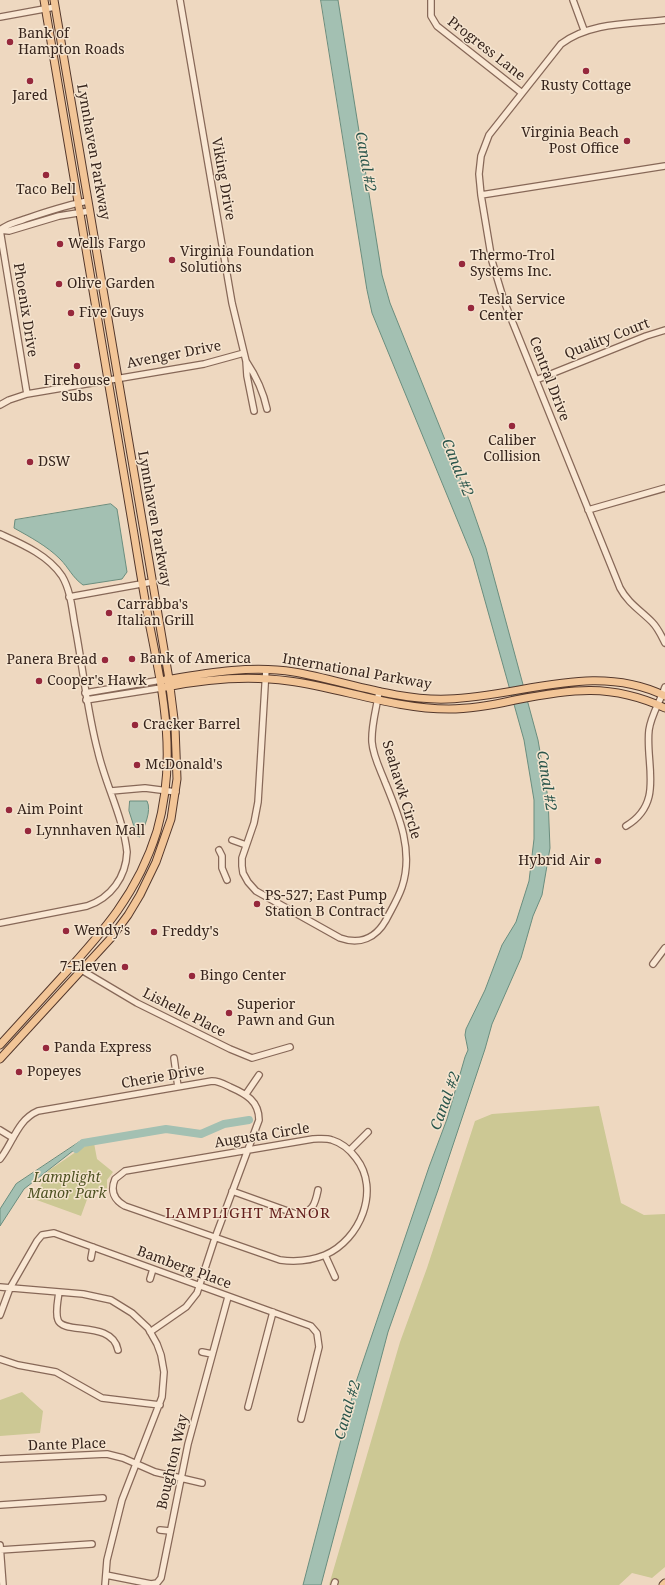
<!DOCTYPE html>
<style>
body{margin:0}
canvas{display:block;background:#eed8c0}
</style>
<canvas width="665" height="1585"></canvas>
<script>
const g = document.querySelector('canvas').getContext('2d');
g.lineJoin = 'round';
function fillPath(path, color) { g.fillStyle = color; g.fill(path, 'evenodd'); }
function strokePath(path, color, width, dash) { g.strokeStyle = color; g.lineWidth = width; g.lineCap = dash ? 'butt' : 'round'; g.setLineDash(dash || []); g.stroke(path); }
function drawText(font, color, halo, rows, align = 'center') {
  g.font = font + ' "Noto Serif",serif'; g.lineWidth = 3; g.setLineDash([]); g.textBaseline = 'middle'; g.strokeStyle = halo; g.fillStyle = color; for (const [text, x, y, turn = 0] of rows) {
    g.save(); g.translate(x, y); g.rotate((+turn || 0) * Math.PI / 180); g.textAlign = isNaN(turn) ? turn : align; if (halo) g.strokeText(text, 0, 0); g.fillText(text, 0, 0); g.restore();
  }
}
const green = new Path2D(`
 M599,1106L621,1203L644,1215L665,1214V1567L652,1578L632,1573L619,1585H329L400,1342L427,1268L475,1121L492,1114Z
 M94,1143L97,1159L113,1172L107,1180V1191L89,1194L81,1216L34,1199L48,1171L83,1147Z
 M22,1392L43,1411L40,1433L0,1436V1400Z`);
const water = new Path2D(`
 M321,0H338L382,275L390,303L470,502L486,548L538,740L548,798L550,848L542,895L533,916L521,958L492,1024L485,1049L438,1190L388,1332L321,1585H303L356,1382L429,1167L447,1119L465,1057L468,1050L465,1035L466,1029L485,990L502,945L516,922L529,881L534,839V800L524,740L473,558L372,313L367,290Z
 M111,504L117,509L127,572L122,579L83,585C72,577 69,568 60,559C47,546 30,537 14,528L15,520Z
 M130,801H147C152,811 144,827 140,837L137,836L129,811Z
 M81,1141L83,1143L24,1189L0,1226V1209L16,1184Z`);
const river = new Path2D(`
 M76,1149L83,1143L166,1129L201,1134L224,1124L249,1120`);
const minor = new Path2D(`
 M180,0L232,303L246,361L247,376L254,411
 M431,0V16L437,26L522,93
 M573,0L584,30
 M0,17L55,7
 M665,20C630,24 590,22 561,44L489,135L481,156L479,174L481,195L492,261L504,301L620,588C628,603 640,610 652,622C658,628 661,635 665,643
 M481,195L665,166
 M0,230L27,394
 M0,230C9,223 15,223 25,219C46,212 66,205 88,201
 M0,230L9,231L59,216L90,211
 M246,361C256,376 263,390 267,409
 M536,380L646,336L665,330
 M0,405L9,400L27,394L204,364L244,353
 M588,510L665,488
 M0,534C22,544 48,555 62,576C71,591 72,610 75,626C83,668 87,711 98,752C106,786 123,817 127,852C126,877 111,898 87,906L0,923
 M69,597L152,582
 M266,669L258,802L254,823L242,858V866L243,873L248,882L256,891L340,938C360,945 376,938 386,920C391,910 398,899 402,887C414,851 399,816 385,782C380,769 373,756 372,742C371,725 377,707 379,691
 M85,693L161,680
 M86,700L161,688
 M111,791L145,788L176,792
 M626,826C665,803 645,764 649,730C651,715 660,702 665,687
 M232,840L246,845
 M219,850L222,856V868L227,880
 M653,964L665,948
 M73,965L137,1003L230,1049L252,1058L290,1047
 M174,1058L178,1087
 M246,1094L259,1075
 M0,1130L13,1138
 M313,1139C320,1139 326,1138 332,1140C342,1143 350,1150 356,1158C381,1190 360,1240 325,1255C310,1261 295,1262 280,1260L125,1206C114,1200 110,1191 115,1179L125,1171Z
 M350,1150L368,1132
 M0,1159C13,1143 17,1120 38,1111L212,1081C219,1081 224,1084 230,1087C246,1094 259,1101 259,1120L215,1238L197,1293L186,1307L150,1332
 M232,1191L296,1214C313,1212 315,1205 318,1190
 M325,1255L335,1277
 M91,1258L93,1247
 M150,1279L153,1269
 M0,1287L83,1294L111,1300L132,1313L148,1328L157,1344L161,1355L164,1372L162,1397L122,1500L107,1560L105,1585
 M59,1292C58,1300 55,1313 58,1320C63,1335 112,1320 118,1350
 M0,1315L10,1288L37,1241L42,1235L54,1233L311,1326L317,1333L319,1347L301,1419
 M202,1352L212,1354
 M0,1359L18,1365L56,1372L102,1398L160,1405
 M248,1407L273,1312
 M0,1459L107,1454L123,1458L155,1472L202,1483
 M0,1505L103,1498
 M160,1530L170,1531
 M0,1545L3,1585
 M0,1550L92,1544
 M106,1575L151,1584L157,1583L161,1578L188,1444L228,1297
 M334,1585L335,1582`);
const major = new Path2D(`
 M165,680C207,673 251,665 294,672C345,681 396,701 448,699C521,697 594,661 665,696
 M166,687C206,679 248,675 289,681C342,688 394,709 449,709C471,709 493,705 515,700C571,689 611,683 665,708
 M0,1045C20,1023 40,1001 60,979C103,932 138,893 157,831C177,761 164,697 150,627C144,596 139,565 134,534C105,356 75,178 44,0
 M0,1059L111,938L128,915L140,895L156,862L171,819L177,779L175,727L169,679L54,0
 M663,1585L665,1583`);
const markers = [
 [10,42,4,"#96283c"],
 [586,71,4,"#96283c"],
 [30,81,4,"#96283c"],
 [627,141,4,"#96283c"],
 [46,175,4,"#96283c"],
 [60,244,4,"#96283c"],
 [172,260,4,"#96283c"],
 [462,264,4,"#96283c"],
 [59,284,4,"#96283c"],
 [471,308,4,"#96283c"],
 [71,313,4,"#96283c"],
 [77,366,4,"#96283c"],
 [512,426,4,"#96283c"],
 [30,462,4,"#96283c"],
 [109,613,4,"#96283c"],
 [132,659,4,"#96283c"],
 [105,660,4,"#96283c"],
 [39,681,4,"#96283c"],
 [135,725,4,"#96283c"],
 [137,765,4,"#96283c"],
 [9,810,4,"#96283c"],
 [28,831,4,"#96283c"],
 [598,861,4,"#96283c"],
 [257,904,4,"#96283c"],
 [66,931,4,"#96283c"],
 [154,932,4,"#96283c"],
 [125,967,4,"#96283c"],
 [192,976,4,"#96283c"],
 [229,1013,4,"#96283c"],
 [46,1048,4,"#96283c"],
 [19,1072,4,"#96283c"]
];
const poiNames = [
 ["Bank of",18,34],
 ["Hampton Roads",18,50],
 ["Rusty Cottage",586,86,"center"],
 ["Jared",30,96,"center"],
 ["Virginia Beach",619,133,"right"],
 ["Post Office",619,149,"right"],
 ["Taco Bell",46,190,"center"],
 ["Wells Fargo",68,244],
 ["Virginia Foundation",180,252],
 ["Solutions",180,268],
 ["Thermo-Trol",470,256],
 ["Systems Inc.",470,272],
 ["Olive Garden",67,284],
 ["Tesla Service",479,300],
 ["Center",479,316],
 ["Five Guys",79,313],
 ["Firehouse",77,381,"center"],
 ["Subs",77,397,"center"],
 ["Caliber",512,441,"center"],
 ["Collision",512,457,"center"],
 ["DSW",38,462],
 ["Carrabba's",117,605],
 ["Italian Grill",117,621],
 ["Bank of America",140,659],
 ["Panera Bread",97,660,"right"],
 ["Cooper's Hawk",47,681],
 ["Cracker Barrel",143,725],
 ["McDonald's",145,765],
 ["Aim Point",17,810],
 ["Lynnhaven Mall",36,831],
 ["Hybrid Air",590,861,"right"],
 ["PS-527; East Pump",265,896],
 ["Station B Contract",265,912],
 ["Wendy's",74,931],
 ["Freddy's",162,932],
 ["7-Eleven",117,967,"right"],
 ["Bingo Center",200,976],
 ["Superior",237,1005],
 ["Pawn and Gun",237,1021],
 ["Panda Express",54,1048],
 ["Popeyes",27,1072]
];
const streetNames = [
 ["Progress Lane",486,49,38],
 ["Lynnhaven Parkway",93,152,80],
 ["Viking Drive",223,179,80],
 ["Phoenix Drive",25,310,81],
 ["Quality Court",607,339,-21],
 ["Avenger Drive",174,355,-11],
 ["Central Drive",549,379,69],
 ["Lynnhaven Parkway",154,519,80],
 ["International Parkway",357,672,10],
 ["Seahawk Circle",401,790,73],
 ["Lishelle Place",184,1013,27],
 ["Cherie Drive",163,1077,-10],
 ["Augusta Circle",262,1136,-9],
 ["Bamberg Place",184,1268,20],
 ["Dante Place",67,1445,-2],
 ["Boughton Way",173,1462,-77]
];
const parkNames = [
 ["Lamplight",67,1178],
 ["Manor Park",67,1194]
];
const waterNames = [
 ["Canal #2",365,162,80],
 ["Canal #2",457,468,68],
 ["Canal #2",546,781,81],
 ["Canal #2",446,1101,-70],
 ["Canal #2",348,1410,-74]
];
const neighbourhoodNames = [
 ["LAMPLIGHT MANOR",248,1214]
];
fillPath(green, '#ccc894');
fillPath(water, '#a3c0b2');
strokePath(water, '#6a8d7e', 1);
strokePath(river, '#a3c0b2', 8);
strokePath(minor, '#876858', 8);
strokePath(major, '#54382c', 9);
strokePath(minor, '#f9e7d3', 5.5);
strokePath(major, '#f2c597', 7);
for (const [x, y, r, color] of markers) { const dot = new Path2D(); dot.arc(x, y, r, 0, 2 * Math.PI); g.fillStyle = color; g.fill(dot); strokePath(dot, '#f5e4cf', 1.5); }
drawText('14px', '#36241c', '#f5e4cf', poiNames, 'left');
drawText('14px', '#36241c', '#f5e4cf', streetNames);
drawText('italic 14px', '#4f5323', '#f5e4cf', parkNames);
drawText('italic 15px', '#2b564c', '#f5e4cf', waterNames);
g.letterSpacing = '1px';
drawText('15px', '#631e1c', '#f5e4cf', neighbourhoodNames);
g.letterSpacing = '0px';
</script>
